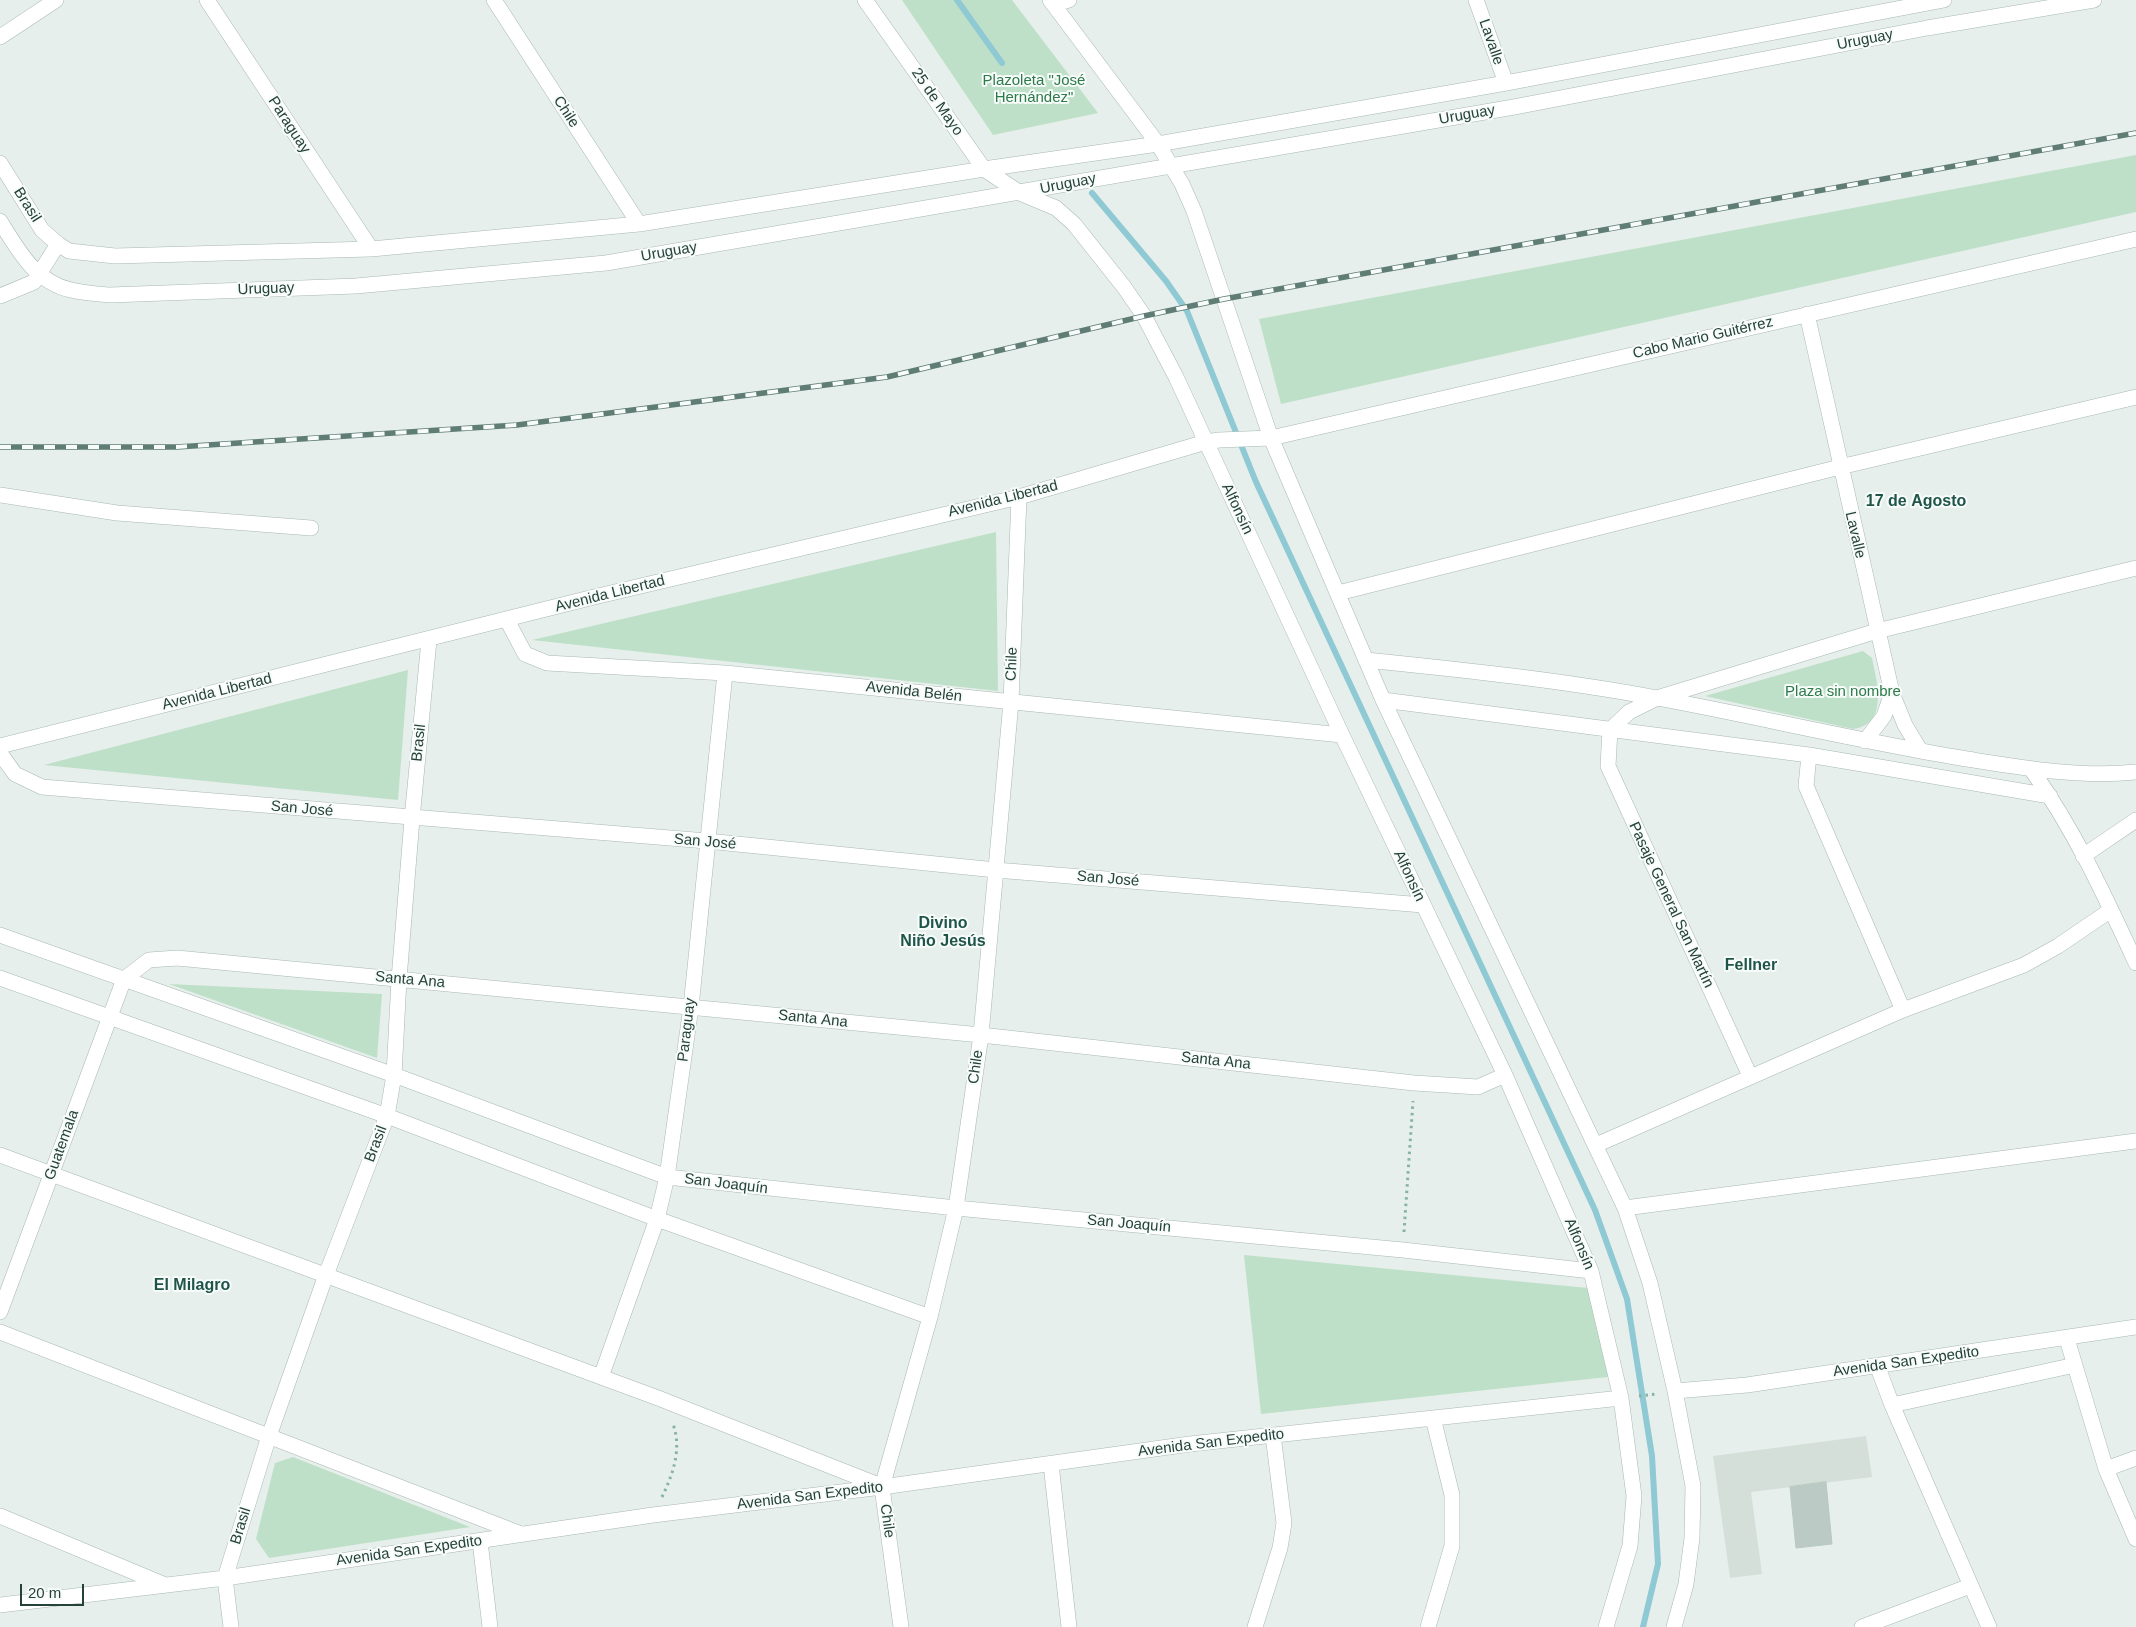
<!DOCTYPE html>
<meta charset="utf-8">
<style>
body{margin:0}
#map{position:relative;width:2136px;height:1627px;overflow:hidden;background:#e6efeb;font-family:Helvetica,sans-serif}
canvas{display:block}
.scale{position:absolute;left:20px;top:1584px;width:64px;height:22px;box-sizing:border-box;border:2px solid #24423a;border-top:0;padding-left:6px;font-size:15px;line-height:18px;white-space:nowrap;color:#24423a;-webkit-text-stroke:4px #f7fbf9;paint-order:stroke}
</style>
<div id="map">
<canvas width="2136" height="1627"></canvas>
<div class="scale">20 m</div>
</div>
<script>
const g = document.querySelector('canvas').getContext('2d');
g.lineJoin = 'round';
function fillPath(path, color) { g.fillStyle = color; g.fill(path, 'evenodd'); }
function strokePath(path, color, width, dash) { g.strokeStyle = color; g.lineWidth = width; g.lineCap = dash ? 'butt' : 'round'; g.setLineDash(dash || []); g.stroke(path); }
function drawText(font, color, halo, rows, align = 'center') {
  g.font = font + ' Helvetica,sans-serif'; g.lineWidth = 4; g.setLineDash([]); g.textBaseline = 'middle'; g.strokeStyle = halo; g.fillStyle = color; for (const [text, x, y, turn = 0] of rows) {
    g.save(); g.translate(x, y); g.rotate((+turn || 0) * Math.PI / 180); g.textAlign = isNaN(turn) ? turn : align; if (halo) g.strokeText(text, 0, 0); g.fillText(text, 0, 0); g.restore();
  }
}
const built = new Path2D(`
 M1866,1436L1872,1477L1751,1492L1762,1574L1730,1578L1713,1456Z`);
const green = new Path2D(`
 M902,0H1012L1098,113L993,135Z
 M2136,155V212L1281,404L1259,319Z
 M996,532L998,691L532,640Z
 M1863,651L1872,658C1877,682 1889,724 1853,729L1705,696Z
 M408,670L398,800L44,765Z
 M169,984L382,994L377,1058Z
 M1244,1255L1588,1288L1608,1377L1261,1414Z
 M293,1457L470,1527L269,1558L256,1539L275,1463Z`);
const stream = new Path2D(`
 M957,0L1002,63
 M1092,193L1166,281L1187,311L1256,482L1595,1210L1627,1299L1652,1456L1658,1564L1643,1627`);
const building = new Path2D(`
 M1826,1482L1832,1544L1796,1548L1790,1487Z`);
const path = new Path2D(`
 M1404,1232L1413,1101
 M1639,1396L1657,1394
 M662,1497C673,1474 682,1449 673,1424`);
const minor = new Path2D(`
 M207,0L371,249
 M494,0L639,224
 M865,0L984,169L1020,193L1056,208L1074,224L1124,287L1144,316L1176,377L1342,735L1505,1075L1591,1271L1621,1398L1634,1496L1630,1546L1606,1627
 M1050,0L1158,144L1182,184L1194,211L1271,438L1383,700L1625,1208L1650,1283L1675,1391L1693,1486L1692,1538L1686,1584L1674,1627
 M1476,0L1506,83
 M1054,5L1069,0
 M0,37L56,0
 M0,163L42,230L58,244L69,251L115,256L371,249L639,224L984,169L1158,144L1506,83L1944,0
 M0,221C18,250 35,282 71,290C83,293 97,294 110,295L356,286L606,263L1514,107L1927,28L2094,0
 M0,296L34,282L58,244
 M1807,314L1892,693L1905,725L1920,750
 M0,495L117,513L311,528
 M1338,593L1840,467L2136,397
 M507,620L525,654L547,663L725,673L1342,735
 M1366,660C1464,670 1561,680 1657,698C1759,717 1859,741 1961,758C2018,767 2078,778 2136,772
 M1383,700L1809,755L2050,796
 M1865,741L1884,716L1892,693
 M0,746L594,597L1019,497L1206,442L1219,440L1271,438L2136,239
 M0,753L15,774L42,787L707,841L996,870L1423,905
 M1809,755L1806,786L1903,1010
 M2031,769C2074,829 2105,896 2136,963
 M2083,856L2136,820
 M0,935L394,1075L667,1177L956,1208L1403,1250L1591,1271
 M0,978L387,1116L657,1219L930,1317
 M1750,1076L1608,766L1610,730L1629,712L1657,698L1877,631L2136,568
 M1596,1145L1903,1010L2024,965L2058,946L2111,910
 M0,1155L658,1398L881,1486
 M1625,1208L2136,1141
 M0,1312L124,979L149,960L177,958L981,1035L1414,1083L1478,1087L1505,1075
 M0,1332L521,1534
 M2067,1339L2106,1469L2136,1539
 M1877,1365L1892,1405L1989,1627
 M601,1377L657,1219L667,1177L691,1007L725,673
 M1675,1391L1747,1385L2136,1327
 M1892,1405L2075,1365
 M1051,1464L1069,1627
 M2106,1469L2136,1458
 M0,1516L165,1585
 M480,1541L490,1627
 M0,1605L225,1578L653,1515L882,1487L1190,1444L1621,1398
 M231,1627L225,1578L269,1436L326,1275L387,1116L394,1075L399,979L412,819L429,640
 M901,1627L882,1487L930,1317L956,1208L981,1035L1011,702L1019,497
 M1255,1627L1280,1548L1284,1523L1273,1435
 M1428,1627L1452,1546V1495L1433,1418
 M1862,1627L1970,1586`);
const rail = new Path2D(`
 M0,447H177L517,425L887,377L1144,316L1224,299L2136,133`);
const streetNames = [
 ["Uruguay",1865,40,-11],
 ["Lavalle",1491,42,71],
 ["25 de Mayo",937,102,55],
 ["Chile",566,112,57],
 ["Uruguay",1467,115,-10],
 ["Paraguay",289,125,57],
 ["Uruguay",1068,184,-11],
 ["Brasil",27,205,58],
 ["Uruguay",669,252,-10],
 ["Uruguay",266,289,-2],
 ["Cabo Mario Guitérrez",1703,338,-13],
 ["Avenida Libertad",1003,499,-14],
 ["Alfonsín",1237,509,65],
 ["Lavalle",1855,535,77],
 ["Avenida Libertad",610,594,-14],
 ["Chile",1012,664,-88],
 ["Avenida Libertad",217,692,-14],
 ["Avenida Belén",914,692,6],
 ["Brasil",419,743,-84],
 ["San José",302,809,5],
 ["San José",705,842,5],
 ["Alfonsín",1409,876,65],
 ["San José",1108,879,5],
 ["Pasaje General San Martín",1671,905,65],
 ["Santa Ana",410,980,5],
 ["Santa Ana",813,1019,6],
 ["Paraguay",687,1030,-83],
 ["Santa Ana",1216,1061,6],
 ["Chile",976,1067,-82],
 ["Brasil",376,1144,-69],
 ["Guatemala",62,1145,-70],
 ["San Joaquín",726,1184,7],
 ["San Joaquín",1129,1224,5],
 ["Alfonsín",1579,1244,67],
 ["Avenida San Expedito",1906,1362,-8],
 ["Avenida San Expedito",1211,1443,-7],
 ["Avenida San Expedito",810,1496,-7],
 ["Chile",887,1521,82],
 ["Brasil",241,1526,-73],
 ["Avenida San Expedito",409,1551,-8]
];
const parkNames = [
 ["Plazoleta \"José",1034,81],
 ["Hernández\"",1034,98],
 ["Plaza sin nombre",1843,692]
];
const neighbourhoodNames = [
 ["17 de Agosto",1916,502],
 ["Divino",943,924],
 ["Niño Jesús",943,942],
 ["Fellner",1751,966],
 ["El Milagro",192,1286]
];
fillPath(built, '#d4dfda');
fillPath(green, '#bfe0c8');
strokePath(stream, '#8ec9d4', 6);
fillPath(building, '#bbcac4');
strokePath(building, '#b8c9c2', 1);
strokePath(minor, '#a8b8b2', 16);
strokePath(path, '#86b3a5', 3, [2.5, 4]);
strokePath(minor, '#fff', 15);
strokePath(rail, '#5f7d75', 5.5);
strokePath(rail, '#f7fbf9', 4, [11]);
drawText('15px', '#24423a', '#f7fbf9', streetNames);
drawText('15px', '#2d7a4b', '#f7fbf9', parkNames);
drawText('bold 16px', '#1f5548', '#f7fbf9', neighbourhoodNames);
</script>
